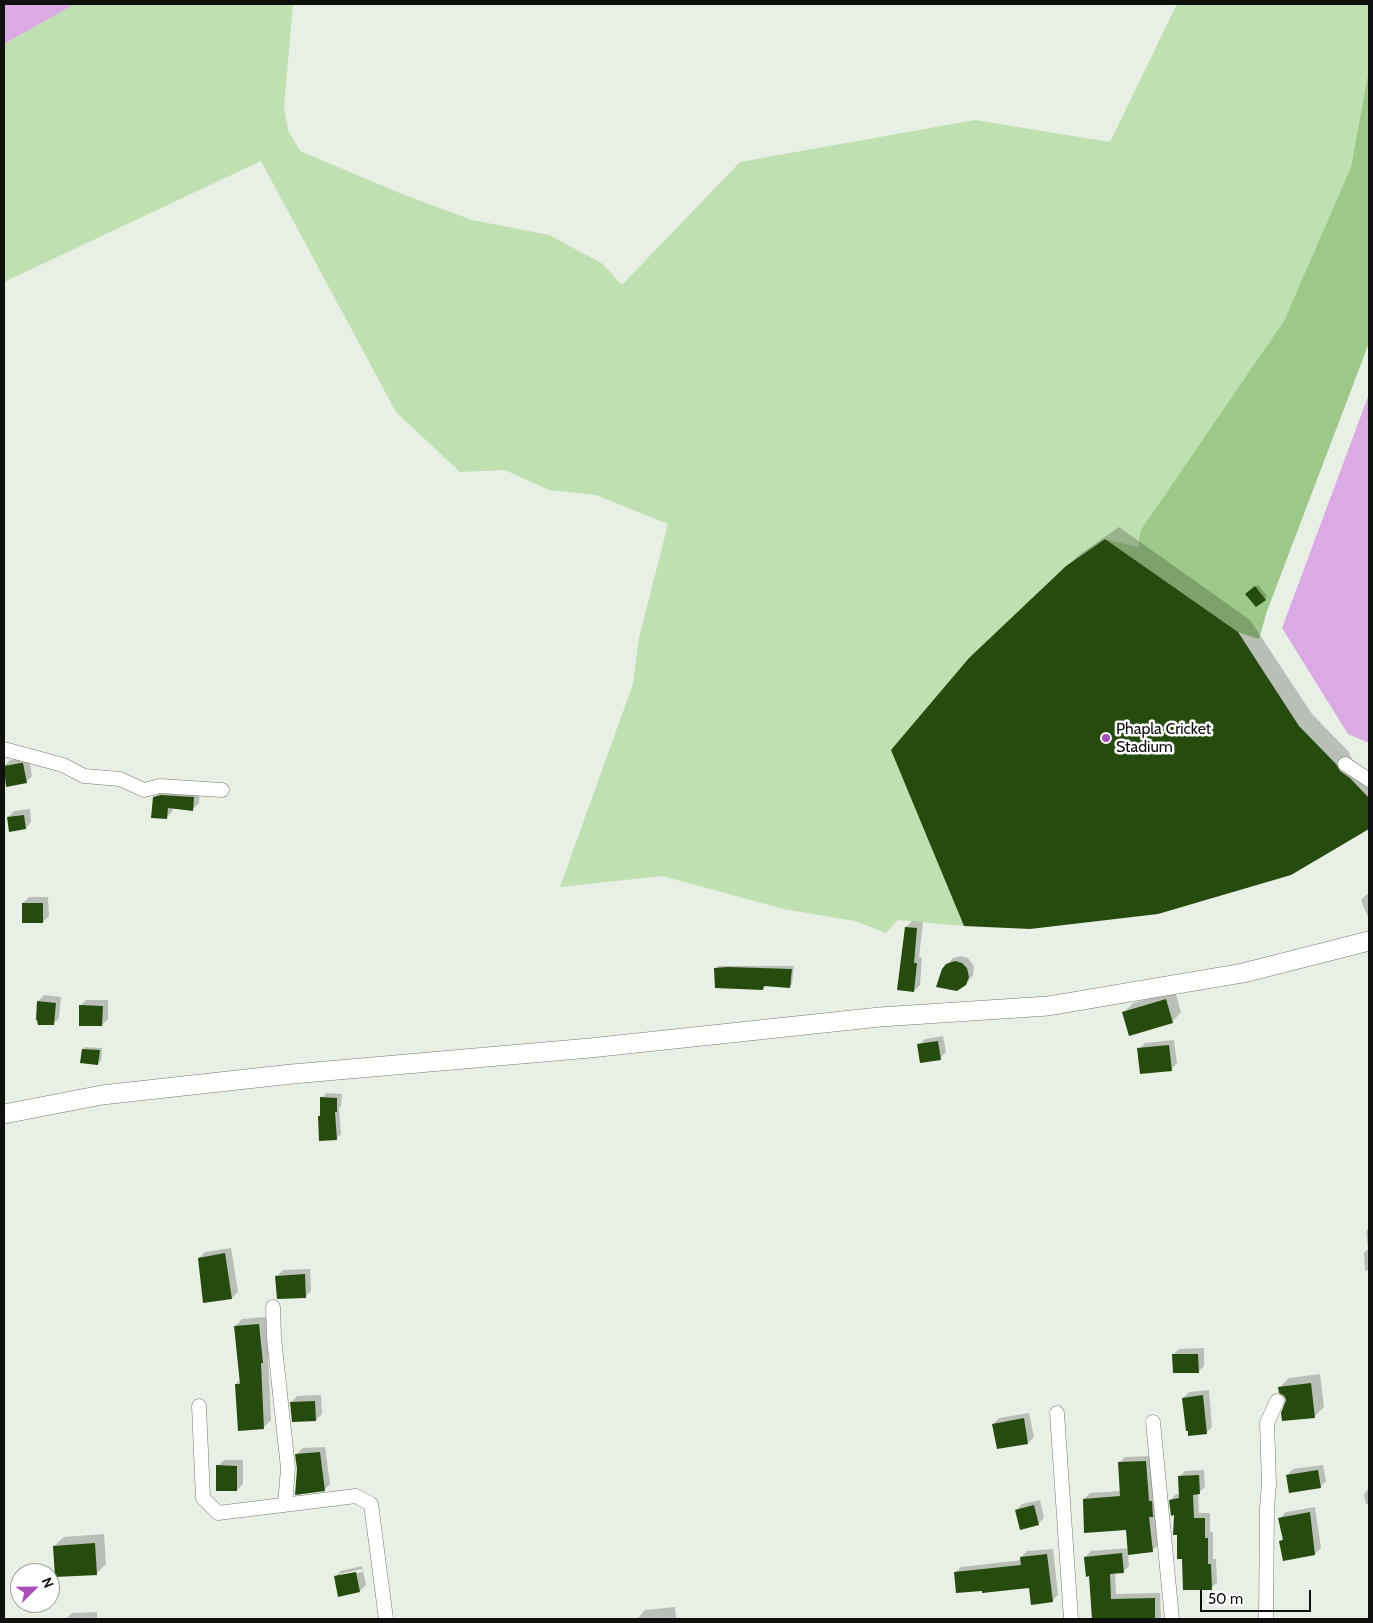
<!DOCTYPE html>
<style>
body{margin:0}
#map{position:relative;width:1373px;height:1623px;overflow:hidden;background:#e8efe4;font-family:Cabin,sans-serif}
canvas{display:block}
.frame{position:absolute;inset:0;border:5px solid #0f110e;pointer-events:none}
.north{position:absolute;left:10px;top:1563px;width:50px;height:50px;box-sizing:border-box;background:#fff;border:1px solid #9fa09f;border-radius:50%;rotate:67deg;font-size:14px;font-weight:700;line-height:20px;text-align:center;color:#0f110e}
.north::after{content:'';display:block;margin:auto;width:18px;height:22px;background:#a94fbb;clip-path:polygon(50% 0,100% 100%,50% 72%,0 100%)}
.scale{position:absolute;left:1200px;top:1590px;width:111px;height:22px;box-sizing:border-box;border:2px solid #0f110e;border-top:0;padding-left:6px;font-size:15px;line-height:18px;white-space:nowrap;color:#0f110e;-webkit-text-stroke:4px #fff;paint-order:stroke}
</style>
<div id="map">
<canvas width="1373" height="1623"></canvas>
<div class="frame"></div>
<div class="north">N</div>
<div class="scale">50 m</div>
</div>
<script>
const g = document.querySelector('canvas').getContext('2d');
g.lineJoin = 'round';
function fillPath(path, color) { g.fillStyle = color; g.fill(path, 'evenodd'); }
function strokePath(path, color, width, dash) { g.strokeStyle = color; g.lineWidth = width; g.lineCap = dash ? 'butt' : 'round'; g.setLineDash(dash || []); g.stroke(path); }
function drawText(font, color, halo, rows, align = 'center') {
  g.font = font + ' Cabin,sans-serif'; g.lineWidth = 5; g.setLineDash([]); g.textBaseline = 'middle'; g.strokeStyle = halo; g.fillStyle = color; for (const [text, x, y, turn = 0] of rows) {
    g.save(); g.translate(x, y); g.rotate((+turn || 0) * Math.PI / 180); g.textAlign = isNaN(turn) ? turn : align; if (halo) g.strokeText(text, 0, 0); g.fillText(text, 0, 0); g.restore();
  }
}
const green = new Path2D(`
 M75,4H293L284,107L288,130L300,151L402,194L472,220L549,235L603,264L622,285L740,162L975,120L1110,142L1177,4H1369V69L1351,167L1284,321L1138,547L1105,539L1066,566L969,658L892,750L964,926L898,920L886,933L855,921L784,909L662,876L560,887L633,684L639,638L668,524L596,495L549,490L505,470L460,472L396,412L261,161L4,282V44Z`);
const forest = new Path2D(`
 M1369,69V343L1267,611L1259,639L1238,632L1105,539L1138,547L1141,530L1284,321L1351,167Z`);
const water = new Path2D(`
 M4,4H75L4,44Z
 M1369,394V743L1348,734L1282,628Z`);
const shadow = new Path2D(`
 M1119,527L1250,620L1312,714L1348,751L1352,759L1369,773V828L1291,873L983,646L1080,554Z
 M1258,585L1267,596L1265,599L1250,591Z
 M29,758L32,776L26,782L7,785L4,766L10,760Z
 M161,791H200L199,803L193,809L173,807L172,812L166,818L155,797Z
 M30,809L31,822L26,828L8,817L14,811Z
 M1367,894H1369L1368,917L1361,900Z
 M29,897H48L49,916L43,922L23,903Z
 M912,921L923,922L919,957H922L920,985L914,991L906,927Z
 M961,956L968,958L974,966L973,975L966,984L947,964L953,958Z
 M718,966H794L792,984L790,987L766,985L763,988L716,969Z
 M1175,991L1181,1012L1172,1022L1124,1012L1133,1003Z
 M44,995L61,997L59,1018L53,1024L38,1001Z
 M86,1000H108V1019L102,1025L80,1006Z
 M943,1036L946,1052L940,1058L919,1045L925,1039Z
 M1174,1040L1177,1063L1171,1069L1139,1049L1145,1043Z
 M85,1047L102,1048L101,1061L98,1063L83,1049Z
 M326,1093L342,1094L341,1106L339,1108L341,1134L336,1139L319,1116L321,1114L322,1098Z
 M1369,1228V1270L1365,1271L1364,1253L1368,1249L1366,1231Z
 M231,1248L238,1292L232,1298L199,1258L205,1252Z
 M310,1269L311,1291L305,1297L277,1276L283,1270Z
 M266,1317L270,1354L268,1357L271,1420L264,1427L236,1384L240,1380L235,1327L242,1319Z
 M1204,1348V1366L1198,1372L1173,1355L1179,1349Z
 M1320,1374L1324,1407L1315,1416L1287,1400L1280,1387L1289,1378Z
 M1209,1390L1212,1427L1206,1433L1183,1398L1189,1392Z
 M321,1395L322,1414L316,1420L291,1402L297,1396Z
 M1029,1413L1034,1437L1028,1443L993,1424L999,1418Z
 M325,1447L330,1484L324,1490L297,1454L303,1448Z
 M1151,1456L1158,1545L1152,1551L1128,1553L1129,1566L1123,1572H1115L1116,1594L1160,1593L1161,1619H1091L1093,1617L1090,1575L1085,1557L1091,1551L1129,1548L1127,1528L1084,1499L1090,1493L1121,1491L1119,1463L1125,1457Z
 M224,1460H243V1484L237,1490L218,1466Z
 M1323,1465L1326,1481L1320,1487L1287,1475L1293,1469Z
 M1204,1470L1205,1487L1198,1493L1199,1513H1210V1532H1213V1559H1216L1217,1583L1211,1588L1183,1558L1175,1514L1171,1500L1176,1494H1180L1179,1477L1185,1471Z
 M1369,1488V1504H1366L1364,1494Z
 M1040,1500L1044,1518L1038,1524L1016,1510L1022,1504Z
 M1315,1507L1321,1548L1315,1554L1280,1541L1284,1538L1280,1518L1286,1512Z
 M104,1534L106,1564L97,1573L56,1576L54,1546L64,1537Z
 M1053,1549L1058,1595L1052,1601L1030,1587L983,1590L955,1573L961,1567L1022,1560L1021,1557L1027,1551Z
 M362,1566L366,1585L360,1591L335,1577L341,1571ZM362,1569L363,1572L340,1576V1574Z
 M675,1607L676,1619H637L645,1610Z
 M97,1612V1619H66L72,1613Z`);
const building = new Path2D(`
 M1105,539L1238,632L1299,726L1336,764L1340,771L1350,778L1369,798V829L1291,875L1158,914L1030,929L964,926L891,750L969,658L1066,566Z
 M1255,586L1266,600L1256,607L1245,594Z
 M21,763H23L27,783L6,787L4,766Z
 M161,795L194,797L193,811L168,808L167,819L151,818L153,797Z
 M24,815L26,829L9,832L7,817Z
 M22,903H43V923H22Z
 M905,927L917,928L914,963H917L914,992L897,990Z
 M955,961L962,963L967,968L969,977L966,985L957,991L936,987L942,969L946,964Z
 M728,967L792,969L790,988L764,986L763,990L715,988L714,968Z
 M1166,999L1173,1023L1129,1036L1122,1012Z
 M37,1001L56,1003L54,1025H38L37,1020H36Z
 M79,1005L103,1006L102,1026H79Z
 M938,1041L941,1060L920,1063L917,1044Z
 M1169,1045L1172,1071L1140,1074L1137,1048Z
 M82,1049L100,1050L98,1065L80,1063Z
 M320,1097L337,1098V1112H335L337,1140L319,1141L318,1116H320Z
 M225,1253L232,1299L203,1303L198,1258Z
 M305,1274L306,1298L277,1299L275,1276Z
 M259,1324L263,1363H261L264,1429L238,1431L235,1384H240L234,1326Z
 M1172,1354H1198L1199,1373H1173Z
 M1311,1383L1315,1418L1282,1421L1281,1413L1286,1400L1284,1396L1279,1393L1278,1387Z
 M1203,1395L1207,1434L1188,1436V1431H1186L1182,1398Z
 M315,1401L316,1421L292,1422L290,1402Z
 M1024,1418L1028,1444L997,1449L992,1424Z
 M320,1452L325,1491L295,1495L297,1469L295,1454Z
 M1146,1461L1149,1501H1152L1153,1517H1149L1153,1552L1128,1555L1126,1530L1084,1533L1083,1499L1120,1496L1118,1462Z
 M216,1465L237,1466V1491H216Z
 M1318,1470L1321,1488L1289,1493L1286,1475Z
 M1199,1475L1200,1494L1193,1495L1194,1518H1205V1538H1208V1564H1211L1212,1590H1183L1182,1559H1177V1535H1173L1174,1515L1171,1516L1169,1500L1179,1498L1178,1476Z
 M1034,1505L1039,1525L1020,1530L1015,1510Z
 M1310,1512L1315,1555L1283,1561L1279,1541L1283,1540L1278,1518Z
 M95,1543L97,1575L55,1577L53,1546Z
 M1122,1553L1124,1573L1110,1574L1111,1599L1155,1598V1619H1092L1089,1576L1086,1577L1084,1557Z
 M1047,1554L1053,1602L1031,1605L1029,1588L982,1593V1591L956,1593L954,1572L1021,1565L1020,1557Z
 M356,1572L360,1592L338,1597L334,1576Z`);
const street = new Path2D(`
 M4,749L63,765L84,776L120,779L144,790L160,786L222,790
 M1345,764L1369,780
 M273,1307L274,1338L288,1468L285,1505
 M199,1406L203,1498L218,1513L356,1496L371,1504L386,1619
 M1057,1413L1071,1619
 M1153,1422L1172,1619
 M1266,1619L1267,1508L1269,1484L1267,1423L1277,1401`);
const secondary = new Path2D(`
 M4,1114L102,1095L292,1074L590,1048L880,1017L1048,1006L1243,973L1369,941`);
const markers = [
 [1106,738,5,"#a94fbb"]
];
const poiNames = [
 ["Phapla Cricket",1116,729],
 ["Stadium",1116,747]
];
fillPath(green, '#bfe0b1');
fillPath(forest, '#9dc889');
fillPath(water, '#dbaae5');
fillPath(shadow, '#0003');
fillPath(building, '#264b0f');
strokePath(street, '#737970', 15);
strokePath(secondary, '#737970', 20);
strokePath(street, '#fff', 14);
strokePath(secondary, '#fff', 19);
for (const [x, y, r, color] of markers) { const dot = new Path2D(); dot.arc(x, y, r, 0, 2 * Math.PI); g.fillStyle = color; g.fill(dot); strokePath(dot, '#fff', 2); }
drawText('16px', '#0f110e', '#fff', poiNames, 'left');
</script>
